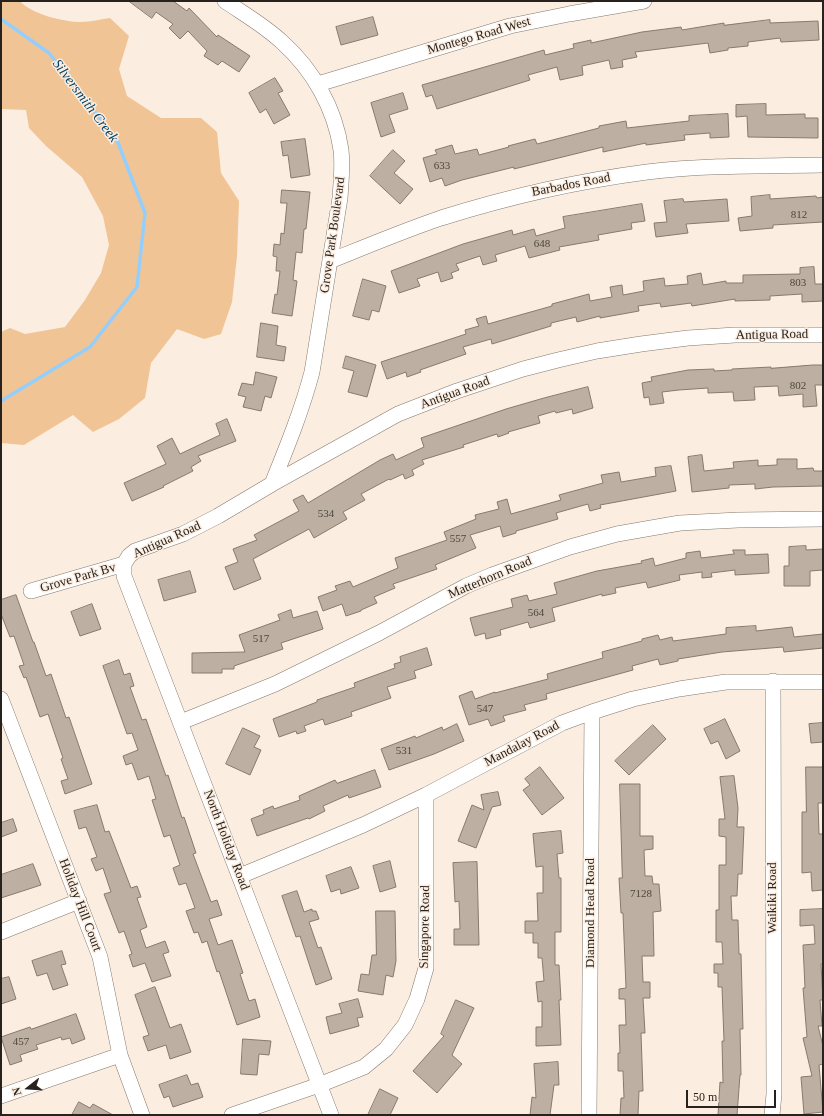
<!DOCTYPE html>
<style>
body{margin:0}
#map{position:relative;width:824px;height:1116px;overflow:hidden;background:#fbede0;font-family:"Times New Roman",serif}
canvas{display:block}
.frame{position:absolute;inset:0;border:2px solid #27221d;pointer-events:none}
.north{position:absolute;left:8px;top:1068px;width:40px;height:40px;-webkit-text-stroke:3px #fbede0;paint-order:stroke;rotate:253deg;font-size:11px;font-weight:700;line-height:16px;text-align:center;color:#27221d}
.north::after{content:'';display:block;margin:auto;width:14px;height:18px;background:#27221d;clip-path:polygon(50% 0,100% 100%,50% 72%,0 100%)}
.scale{position:absolute;left:686px;top:1090px;width:90px;height:18px;box-sizing:border-box;border:2px solid #27221d;border-top:0;padding-left:5px;font-size:12px;line-height:14px;white-space:nowrap;color:#27221d;-webkit-text-stroke:3px #fbede0;paint-order:stroke}
</style>
<div id="map">
<canvas width="824" height="1116"></canvas>
<div class="frame"></div>
<div class="north">N</div>
<div class="scale">50 m</div>
</div>
<script>
const g = document.querySelector('canvas').getContext('2d');
g.lineJoin = 'round';
function fillPath(path, color) { g.fillStyle = color; g.fill(path, 'evenodd'); }
function strokePath(path, color, width, dash) { g.strokeStyle = color; g.lineWidth = width; g.lineCap = dash ? 'butt' : 'round'; g.setLineDash(dash || []); g.stroke(path); }
function drawText(font, color, halo, rows, align = 'center') {
  g.font = font + ' "Times New Roman",serif'; g.lineWidth = 3; g.setLineDash([]); g.textBaseline = 'middle'; g.strokeStyle = halo; g.fillStyle = color; for (const [text, x, y, turn = 0] of rows) {
    g.save(); g.translate(x, y); g.rotate((+turn || 0) * Math.PI / 180); g.textAlign = isNaN(turn) ? turn : align; if (halo) g.strokeText(text, 0, 0); g.fillText(text, 0, 0); g.restore();
  }
}
const green = new Path2D(`
 M1,1H20C31,14 64,22 81,22C91,22 101,19 110,18L129,36L119,69L127,96L161,118H201L217,132L221,173L239,201L237,256L232,302L221,334L204,339L177,329L151,363L145,398L119,419L93,432L73,415L24,445L1,443V332L10,328L25,334L65,327L85,300L101,273L109,245L103,216L82,177L46,146L29,128L26,110L1,109Z`);
const stream = new Path2D(`
 M1,19L49,53L117,140L145,213L137,287L90,347L1,401`);
const building = new Path2D(`
 M129,1H173L187,11L189,8L217,37L218,35L250,56L239,72L222,61L218,65L204,56L207,51L188,31L180,39L169,28L173,24L156,12L152,18Z
 M373,17L378,35L341,45L336,27Z
 M770,20V23L818,21L819,40L781,42L780,38L748,42V46L728,48V50L710,53L708,43L635,52L637,57L622,60L623,67L611,69L609,60L582,66L583,75L560,80L557,67L528,75L530,80L437,109L432,95L426,97L422,85L544,50L545,55L574,48L573,44L591,40V43L642,32L681,27L682,30L724,23V25Z
 M275,78L283,91L278,93L290,115L274,124L266,109L260,113L249,93Z
 M403,93L408,109L389,115L395,132L381,137L371,103Z
 M766,104V115L805,114V118H818V138L748,137L747,116L736,117V105Z
 M728,114L729,137L710,138V133L684,135L685,140L646,145V143L603,152V147L514,169V167L462,180L445,186L442,178L430,182L423,158L437,154L435,150L452,145L455,154L477,149L479,155L509,147L508,146L535,139L537,144L599,128V126L626,121L627,128L689,121V116Z
 M305,139L310,175L291,178L288,155L283,156L281,142Z
 M393,150L405,161L394,173L413,189L400,204L370,176Z
 M282,190L310,192L306,229H304L302,253L296,252L293,280L297,281L292,316L272,313L275,294L277,295L280,271H276L277,257L273,256L274,244L280,245L281,233L284,234L287,203H281Z
 M770,195V199L816,196L817,198L823,197V222L773,225V228L740,231L738,218L752,216L751,197Z
 M683,199L684,202L727,199L729,221L686,224L688,233L656,237L654,223L667,222L664,201Z
 M642,204L645,221L631,223L632,229L598,235L599,240L559,247L560,250L529,258L525,246L495,255L497,261L483,265L480,256L456,264L459,270L451,273L453,278L441,282L438,272L417,279L420,286L399,293L391,271L463,244L512,230L513,235L534,229L536,236L565,228L563,217Z
 M814,267L815,284H823V301L802,302V294L770,296V300L735,301V299L692,306L691,303L661,307L660,303L638,306L639,311L600,318V316L577,322L576,317L551,323V326L492,344L491,339L463,347L466,354L420,370L421,372L407,377L406,372L387,379L381,362L466,334L465,330L479,326L476,319L486,316L488,324L552,306V304L589,294L590,301L612,297L610,287L622,285L623,295L644,291L643,281L664,278L665,286L688,284L687,276L701,273L703,285L726,281V283H743V275L800,274V268Z
 M363,279L386,286L379,312L372,310L369,320L353,316Z
 M261,323L278,326L276,345L286,347L284,361L257,357Z
 M346,356L376,365L367,397L348,392L354,371L343,368Z
 M813,365H823V385H815L817,406L803,407V394L779,396L778,386L754,387L755,400L734,401L733,392L708,393V388L679,390L662,392L664,403L650,405L649,397L644,398L642,383L652,381L651,377L688,370L714,369V371L732,370V369L771,367V368Z
 M256,372L277,377L271,398L265,396L261,411L243,407L246,397L238,395L242,383L253,385Z
 M588,387L593,408L573,414L572,409L556,413L555,411L538,416L540,423L508,432L509,433L498,437L497,434L463,445L464,447L422,460L424,464L412,470L414,475L405,479L403,474L390,480L389,479L361,494L365,500L343,512L347,519L314,538L309,529L253,559L261,579L234,590L225,567L238,562L233,549L257,540L254,535L299,511L293,500L303,495L308,503L380,460L393,454L396,460L424,447L421,438L506,409L544,398Z
 M227,419L236,441L198,456L201,461L191,467L193,471L163,486L164,487L132,501L124,483L166,464L157,446L172,438L180,454L220,435L216,424Z
 M702,455L704,471L734,468L733,462L758,460V466L777,465V459H797V469L813,468L814,471H823V486L773,487L755,489V484L729,485V488L692,492L688,457Z
 M671,466L676,491L600,505L601,508L590,511L588,504L556,513L558,519L516,531V533L503,537L500,526L470,535L476,548L435,565L437,569L393,584L395,588L374,597L377,603L361,610V611L346,616L342,604L323,611L318,597L337,590L335,586L350,581L353,587L398,568L395,558L447,540L444,532L476,519L475,515L499,509L497,502L507,499L511,514L561,500L559,495L603,483L601,475L619,472L621,482L656,476L655,468Z
 M806,546V550L823,549V570L810,571V586H784V566H789V547Z
 M733,550H745V555L768,554L769,573L735,575V570L711,573L712,577L702,578V572L679,575L680,580L648,588L646,582L615,588L616,593L602,596V594L552,608L555,621L530,628L528,622L500,630L501,635L486,639L485,633L475,636L470,618L513,607L511,599L527,595L529,601L557,594L554,583L597,571L642,563L641,561L653,558L655,566L686,558V553L700,551L701,558L734,554Z
 M190,571L196,592L164,601L158,580Z
 M16,595L33,642H34L46,676L51,674L66,718L69,717L92,784L65,794L61,781L68,779L61,759L63,758L48,714L40,717L26,677L24,678L19,666L24,665L14,636L10,637L1,614V600Z
 M92,604L101,629L80,636L71,612Z
 M291,610L293,618L317,611L323,629L281,643L283,649L234,666V669H222V673H192V653L245,652L239,635L280,620L278,615Z
 M756,626V631L792,627L794,637L823,634V648L784,652L783,647L722,652L678,659V661L660,665L658,659L632,666L633,670L546,694L547,699L524,705L526,710L503,716L505,721L491,726L488,719L469,725L459,696L472,691L475,699L495,692V693L548,679L547,674L603,658L602,652L642,641V639L658,635L660,640L672,637L673,641L726,634V628Z
 M427,648L432,665L414,671L416,678L387,687L391,698L351,712L352,716L325,725L323,719L304,726L306,731L297,734L296,731L279,737L273,719L317,702V700L355,687L354,683L395,668L394,664L401,662L400,657Z
 M119,660L124,675L130,673L134,686L130,687L142,720L146,719L166,776L168,775L182,818L184,817L196,853L193,854L211,902L217,900L222,915L209,919L218,945L232,940L243,973L240,974L249,1001L255,999L260,1017L237,1025L219,971L217,972L207,941L202,943L198,932L194,933L186,911L195,908L186,883L179,885L173,868L180,865L170,835L164,837L152,800L156,799L149,776L138,780L132,763L126,765L123,756L138,750L132,733L127,734L103,666Z
 M725,719L740,751L726,759L718,741L711,744L704,729Z
 M823,723V742L811,743L809,724Z
 M457,724L464,741L434,754L389,770L381,749L415,736L416,738L442,727L443,730Z
 M653,725L666,739L629,775L615,761Z
 M243,728L260,736L254,747L261,750L250,775L226,764Z
 M540,767L564,798L542,815L523,790L530,785L525,779Z
 M806,767H823V803H818L819,834H823V890L812,891L811,872L802,873V812H806Z
 M375,770L381,787L349,798L348,795L323,806L325,811L309,819L308,818L257,836L251,819L264,814L263,810L273,806L274,809L300,800L299,796L335,780L337,783Z
 M734,776L738,808L737,827H744L742,874H738L737,896H731L732,920H738L739,954H741L743,1029H740L741,1075H740L737,1115H718L720,1082L723,1083L722,1041H724L722,987H718V973H714V964H723L722,942H716V910H719V865H726V837L719,836V819H725L720,777Z
 M620,784H640V836H653V849L644,850L645,876H652L653,884H659L661,911L653,912L654,956H642L643,982H650V998H643L645,1033H641L643,1091H639L638,1115H620L621,1098H624L623,1071H618V1053H620L619,1025H626L625,999H619V989L626,988L623,913H621L619,878H622Z
 M498,792L501,805L492,807L476,848L458,841L472,805L484,810L481,795Z
 M97,805L105,832L109,831L131,888L137,886L141,897L137,898L147,927L140,930L146,948L165,941L169,952L163,954L171,976L152,982L145,963L133,967L129,955L132,954L124,931L119,933L104,894L111,892L103,868L96,871L91,859L97,857L86,827L79,829L74,811Z
 M13,819L17,831L1,837V823Z
 M561,831L563,853L557,854L559,878H561V932H555V965H559L561,1000H559L561,1045L536,1046V1027H542V1001L538,1002L536,982L544,981L542,958H538V943H533V933H525V921H538L537,893H543V866L536,867L533,834Z
 M390,861L396,887L380,892L373,866Z
 M477,862L479,945H454V929H460L459,901L455,902L453,863Z
 M33,864L41,885L1,898V875Z
 M351,867L359,888L341,894L340,889L331,892L326,876Z
 M297,891L304,912L312,909V911H316L319,919L309,922L318,948L321,947L332,979L316,985L300,936L296,937L282,896Z
 M823,909V964H821L823,1000H820L822,1026H818L823,1046V1064L819,1065L823,1112L804,1114L801,1077L812,1076L803,1038L807,1037L803,988H805L803,945L815,944L814,925L800,926V910Z
 M376,911H395L396,961L393,977L386,975L383,995L358,991L361,974L369,975L372,955H376Z
 M62,951L66,964L61,965L68,985L53,990L47,973L37,976L32,961Z
 M9,977L16,999L1,1004V979Z
 M155,987L170,1028L181,1024L191,1052L170,1059L166,1045L148,1051L143,1037L149,1035L135,995Z
 M358,999L363,1017L357,1018L359,1026L330,1034L326,1017L342,1013L339,1004Z
 M456,1000L474,1008L452,1055L462,1064L437,1093L413,1071L444,1036L441,1034Z
 M76,1014L85,1039L72,1044L70,1038L62,1040L61,1037L36,1045L38,1049L20,1055L22,1061L10,1065L1,1037L30,1027L31,1029Z
 M243,1039L271,1041L269,1055L259,1054L257,1075L241,1074Z
 M558,1062L559,1085H554L550,1115H530L532,1097L536,1098L534,1064Z
 M187,1075L191,1085L198,1083L203,1097L173,1107L169,1096L164,1098L159,1085Z
 M380,1089L398,1098L390,1115H368Z
 M79,1102L90,1108L93,1104L113,1115H72Z`);
const minor = new Path2D(`
 M225,1C244,14 265,26 282,42C313,70 335,108 341,150C343,166 341,182 340,198L312,372C302,410 287,447 272,484
 M318,84L510,26L569,14L644,1
 M330,261C367,246 403,231 441,218C508,197 578,181 647,172C705,165 765,166 823,165
 M31,591L124,564
 M1,699L100,957L120,1055L142,1115
 M181,722L275,684L379,633L466,586L492,575L570,547L617,534L680,523L738,520L823,519
 M240,876L363,825L426,795L562,723L592,712L633,699L679,689L726,682H823
 M1,932L79,901
 M1,1096L120,1055
 M232,1115L319,1085L364,1067L386,1049L405,1025L417,999L426,968V795
 M331,1115L124,576V564L129,556L135,551L183,534L218,516L272,484L398,414L457,391L523,369L558,360L597,351L641,344L688,338L735,335H823
 M589,1115L592,712
 M772,1115L774,1094L773,681`);
const numberNames = [
 ["633",442,166],
 ["812",799,215],
 ["648",542,244],
 ["803",798,283],
 ["802",798,386],
 ["534",326,514],
 ["557",458,539],
 ["564",536,613],
 ["517",261,639],
 ["547",485,709],
 ["531",404,751],
 ["7128",641,894],
 ["457",21,1042]
];
const streetNames = [
 ["Montego Road West",479,36,-16],
 ["Barbados Road",571,185,-11],
 ["Grove Park Boulevard",333,235,-82],
 ["Antigua Road",772,335,-1],
 ["Antigua Road",455,393,-20],
 ["Antigua Road",167,540,-24],
 ["Grove Park Bv",78,578,-16],
 ["Matterhorn Road",490,578,-23],
 ["Mandalay Road",522,744,-28],
 ["North Holiday Road",226,840,69],
 ["Waikiki Road",773,898,-90],
 ["Holiday Hill Court",80,905,69],
 ["Diamond Head Road",591,913,-90],
 ["Singapore Road",425,927,-89]
];
const waterNames = [
 ["Silversmith Creek",85,101,53]
];
fillPath(green, '#f1c496');
strokePath(stream, '#94cffc', 3.5);
fillPath(building, '#bdb0a3');
strokePath(building, '#867a6e', 1);
strokePath(minor, '#84786c', 16);
strokePath(minor, '#fff', 15);
drawText('11px', '#4c463e', null, numberNames);
drawText('13px', '#27221d', '#fbede0', streetNames);
drawText('italic 14px', '#004064', '#fbede0', waterNames);
</script>
